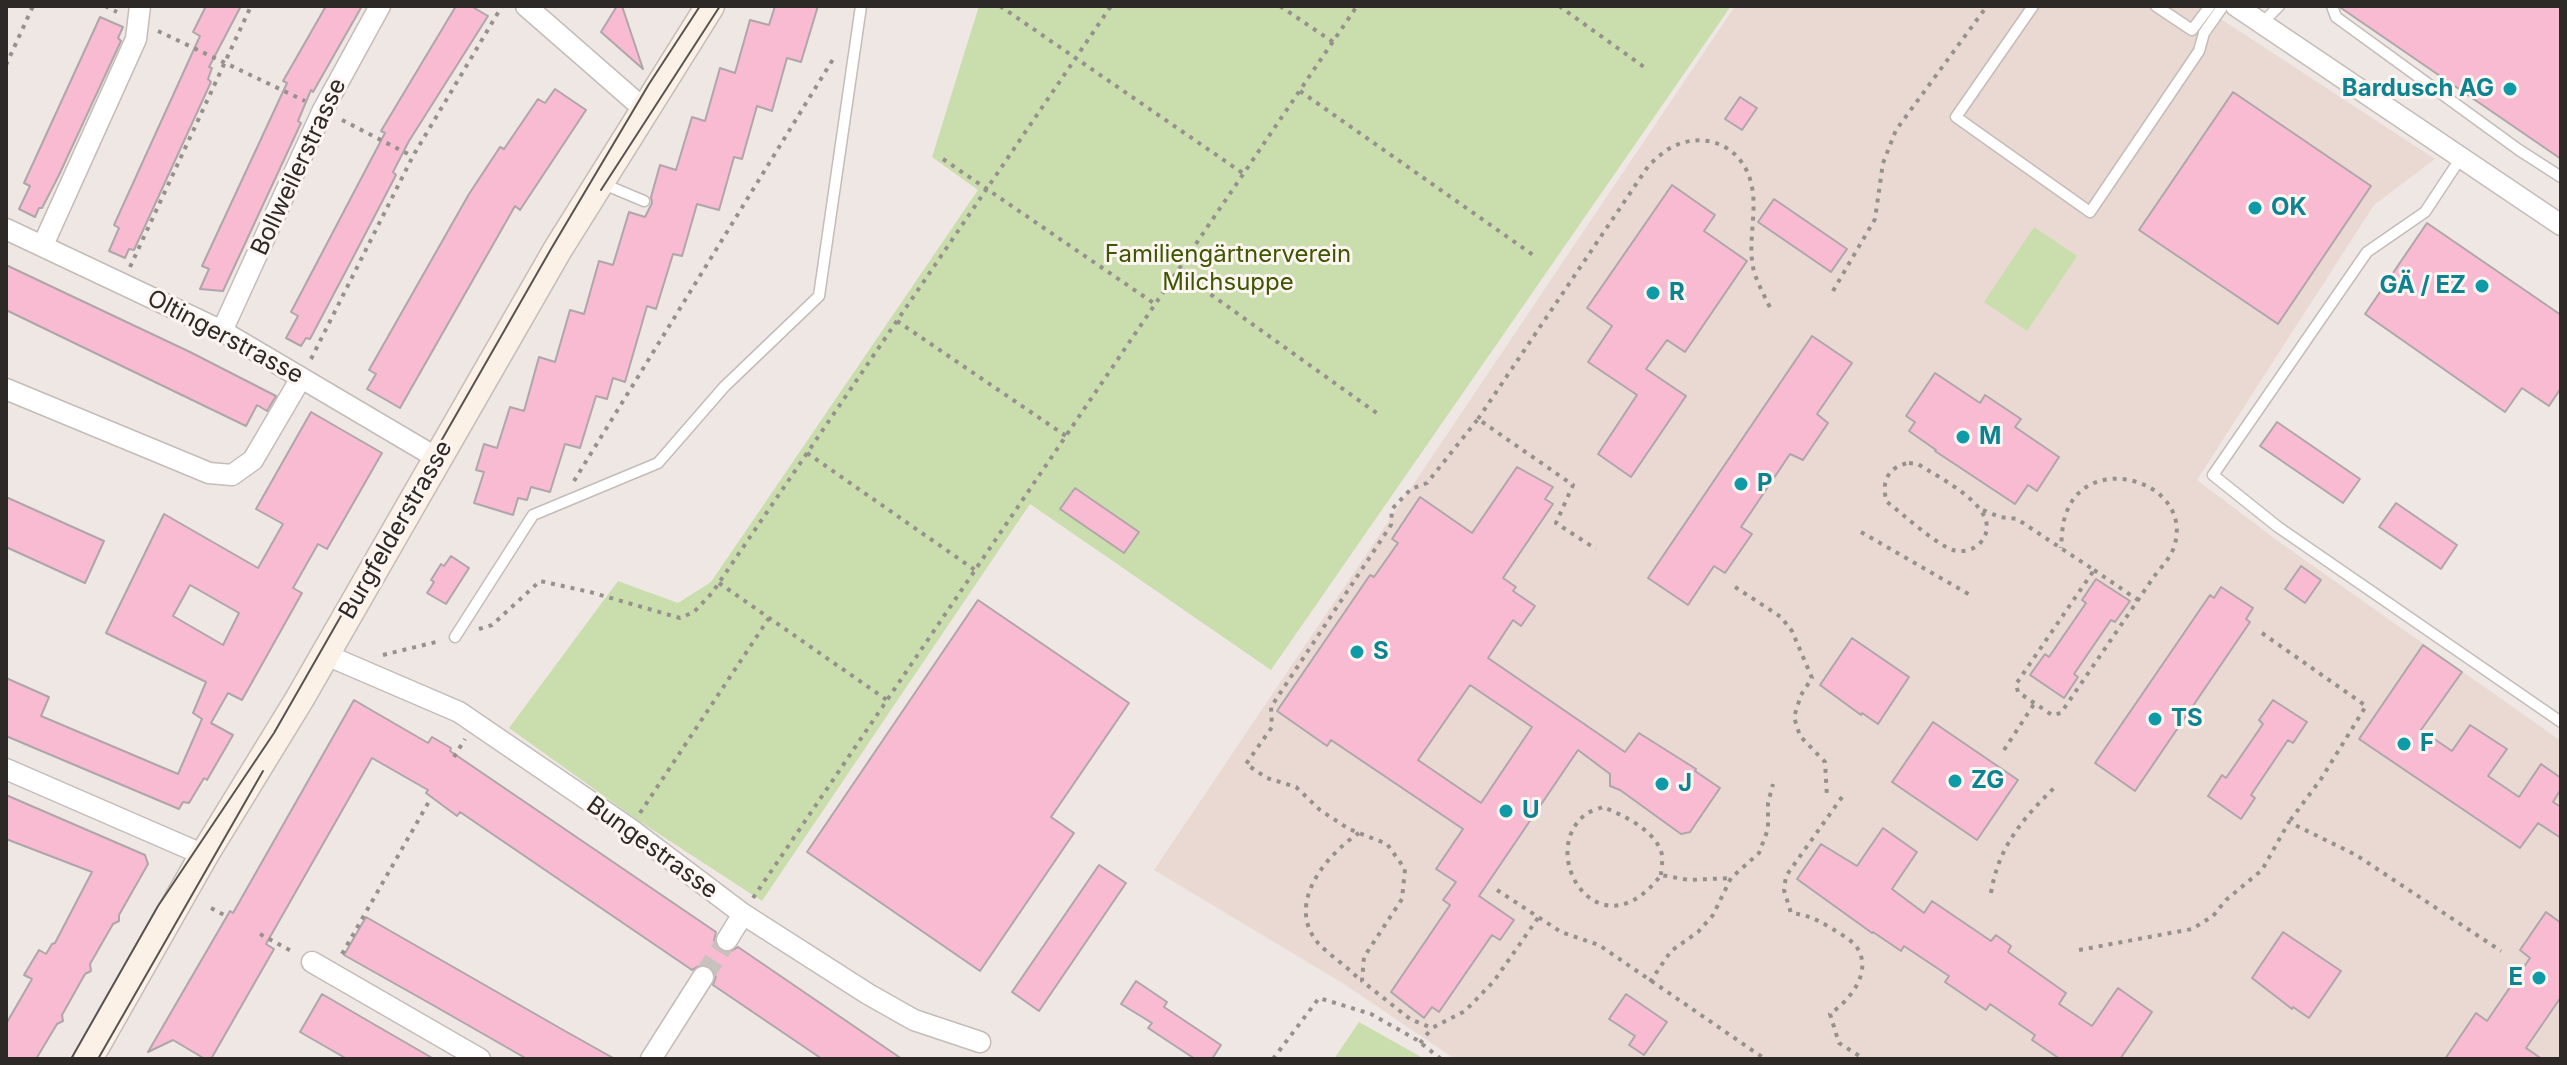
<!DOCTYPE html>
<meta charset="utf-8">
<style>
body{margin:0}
#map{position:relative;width:2567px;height:1065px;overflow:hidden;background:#efe7e4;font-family:Inter,sans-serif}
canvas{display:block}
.frame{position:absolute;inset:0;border:8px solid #2c2927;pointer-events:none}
</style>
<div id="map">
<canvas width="2567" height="1065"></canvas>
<div class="frame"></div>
</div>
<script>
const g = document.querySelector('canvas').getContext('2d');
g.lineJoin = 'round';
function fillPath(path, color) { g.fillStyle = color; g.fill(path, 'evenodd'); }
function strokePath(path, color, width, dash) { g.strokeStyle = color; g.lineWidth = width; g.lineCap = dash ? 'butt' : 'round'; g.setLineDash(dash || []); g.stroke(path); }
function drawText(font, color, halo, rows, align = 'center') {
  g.font = font + ' Inter,sans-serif'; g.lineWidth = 6; g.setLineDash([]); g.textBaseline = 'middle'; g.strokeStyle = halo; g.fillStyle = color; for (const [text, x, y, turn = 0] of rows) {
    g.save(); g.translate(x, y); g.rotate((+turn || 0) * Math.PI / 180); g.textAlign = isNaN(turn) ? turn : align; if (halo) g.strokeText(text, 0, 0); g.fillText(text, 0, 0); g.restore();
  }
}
const built = new Path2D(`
 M1735,6H2201L2435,159L2374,205L2197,480L2278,541L2561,741V1059H1455L1344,984L1154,870Z`);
const green = new Path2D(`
 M979,6H1731L1271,670L1030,504L762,901L636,819L509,728L618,581L678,603L711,582L978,190L932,157Z
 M2034,227L2077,256L2027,331L1984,302Z
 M1359,1022L1423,1058L1424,1059H1334Z`);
const building = new Path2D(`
 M206,6H241L209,67L212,68L208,79L211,82L134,250L129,249L125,258L109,251L119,228L114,225L200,36L193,32Z
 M326,6H362L313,92L311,90L298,121L301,123L223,291L200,289L209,269L202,266L287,83L283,81Z
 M456,6H471L488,16L409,141L393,172L396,175L347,269L310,339L306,338L301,346L286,338L298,316L291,312L385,133L381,131Z
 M617,6H622L643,69L601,32Z
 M775,6H818L801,62L787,58L772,111L757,106L742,159L734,157L719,210L697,204L682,256L673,254L656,309L647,306L625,382L613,378L607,399L596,396L580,448L565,444L550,492L531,487L527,500L518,498L513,515L474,503L484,472L476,470L484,444L497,448L510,407L524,411L539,357L555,362L570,310L584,314L599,261L613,265L629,212L645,217L652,203L651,197L660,165L676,170L692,117L705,121L720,68L735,73L750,20L769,25Z
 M2341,6H2561V159L2341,8Z
 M100,17L123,27L118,38L121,41L59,175L42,208H39L35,217L19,209L30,186L24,183Z
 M555,89L586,110L520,210L515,206L400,408L367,389L376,374L369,370L469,194L500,147L504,149L538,99L545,103Z
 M2233,92L2371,186L2278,324L2139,230Z
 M1740,97L1757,108L1742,130L1725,119Z
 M1672,185L1715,215L1704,231L1747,261L1685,352L1667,340L1646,369L1686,396L1631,477L1598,454L1637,395L1588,362L1612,326L1587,308Z
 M1774,199L1847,249L1831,272L1758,222Z
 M2427,223L2561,315V388L2549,406L2522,388L2505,412L2365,314Z
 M6,265L190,352L276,396L267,411L257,405L246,426L6,310Z
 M1812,336L1852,363L1817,414L1828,423L1803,460L1790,454L1741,527L1752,534L1725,573L1714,566L1688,605L1648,578Z
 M1935,373L1980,403L1985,395L2021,419L2015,427L2059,457L2037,491L2028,485L2015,504L1935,451L1936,450L1909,431L1915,422L1906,416Z
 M311,412L382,453L327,549L318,544L293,588L302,593L242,700L228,693L211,723L233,735L207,780L204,778L189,803L183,802L179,809L6,736V678L49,697L41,716L178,774L202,719L193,713L206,682L106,633L164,514L258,568L283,524L256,509ZM190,585L239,613L223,645L173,616Z
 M2277,422L2360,479L2343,503L2260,446Z
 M1517,467L1553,487L1545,499L1553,504L1503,578L1516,587L1513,591L1535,606L1521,626L1513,620L1488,658L1625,752L1639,733L1696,769L1695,771L1720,788L1690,832L1681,834L1620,790L1610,786V774L1578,750L1479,896L1514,920L1500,940L1492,935L1439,1012L1432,1007L1424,1018L1391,992L1450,905L1443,900L1456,882L1436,869L1463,829L1331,740L1327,746L1277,711L1370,575L1374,577L1398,543L1392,539L1420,497L1472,533ZM1470,685L1532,727L1481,803L1418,760Z
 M1075,488L1139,532L1124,553L1060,509Z
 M6,497L104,541L85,583L6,547Z
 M2396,503L2457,545L2441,569L2379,527Z
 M451,556L469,568L446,604L427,593L434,582L431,580L441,564L444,566Z
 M2301,566L2321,580L2305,603L2285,589Z
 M2096,579L2130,601L2115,622L2111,620L2074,674L2078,677L2064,698L2030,675L2045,654L2049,657L2086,603L2082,600Z
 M2221,587L2253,608L2246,619L2250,622L2135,791L2095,763L2210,595L2214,598Z
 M978,600L1129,703L1051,817L1074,833L980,971L807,852Z
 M1852,638L1909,677L1878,724L1862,713L1861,715L1820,685Z
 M2423,645L2462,672L2421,730L2452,751L2470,725L2507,749L2488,776L2519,797L2541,764L2561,778V789L2553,802L2561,807V838L2538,823L2520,848L2359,739Z
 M354,700L428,743L432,737L451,748L450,751L716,932L714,940L720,951L727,953L738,947L902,1059H822L713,985L716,977L711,967L703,964L692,970L460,812L457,816L426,793L428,790L372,758L266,944L274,949L211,1059H205L173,1040L148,1052L230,911L233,913Z
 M2273,700L2307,722L2293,743L2288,740L2251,795L2255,798L2241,819L2208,796L2222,775L2226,778L2263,724L2259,720Z
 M1933,722L2018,780L1977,840L1892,782Z
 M6,795L145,855L148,864L119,915V921L113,924L90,964L91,971L85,974L62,1015L63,1021L57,1024L36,1059H6V1024L32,979L24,975L39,950L46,954L52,944L55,943L92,872L6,839Z
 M1883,828L1917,852L1892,889L1924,913L1932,901L1991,941L1996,935L2011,946L2008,952L2066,993L2059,1004L2092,1026L2118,988L2152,1012L2120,1059H2060L2032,1040L2035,1035L1990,1004L1986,1010L1945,982L1949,976L1904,946L1901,951L1873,932L1872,933L1797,879L1821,844L1857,866Z
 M1099,865L1126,883L1039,1011L1012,992Z
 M2546,912L2561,923V997L2526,1048L2542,1059H2445L2476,1013L2487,1021L2530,958L2520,950Z
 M366,917L565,1031L615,1059H527L431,1004L344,955Z
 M2283,932L2341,971L2309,1018L2293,1007L2292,1009L2252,978Z
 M1136,981L1167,1002L1164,1007L1221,1045L1212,1059H1195L1148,1028L1152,1023L1121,1004Z
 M322,994L370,1022L434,1059H347L300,1032Z
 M1626,994L1667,1022L1644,1055L1629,1045L1635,1036L1609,1019Z`);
const minorTunnel = new Path2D(`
 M703,977L727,940`);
const path = new Path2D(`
 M105,6L117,12
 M1000,6L1244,174
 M1280,6L1333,42
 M1559,6L1644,67
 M158,31L305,101
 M6,65L33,6
 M1300,91L1536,257
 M342,120L412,156
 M943,159L1155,304
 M130,267L251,6
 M1178,271L1378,414
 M1833,291L1875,219L1883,163L1896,130L1987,6
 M897,321L1066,436
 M311,359L413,156L502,6
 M1478,419L1649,165C1657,158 1665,150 1674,146C1709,130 1745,149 1752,187C1757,213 1748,240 1753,267C1756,282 1766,298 1772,312
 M807,453L975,570
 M1909,463L1918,464C1939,478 2007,510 1981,542C1975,550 1962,553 1953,550C1935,544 1903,514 1887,502C1880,482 1889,466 1909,463Z
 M574,481L835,56
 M1983,510L2000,517L2017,519L2094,570L2016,684L2018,692L2052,715L2061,713L2153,578C2160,568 2170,559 2174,547C2195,483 2091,450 2067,511C2062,522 2062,536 2061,548
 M1861,532L1972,596
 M2094,570L2138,600
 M719,583L887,700
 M1735,587L1781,617L1792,631L1812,678L1801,695L1794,717L1800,736L1825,762L1827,797
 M479,629L492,625L540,581L590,592L680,618L694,612L712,593L1111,6
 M2262,633L2366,706L2321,779L2289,822
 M383,655L440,641
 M2004,750L2034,704
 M454,757L465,739
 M1842,797L1786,876L1784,890L1791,913C1807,915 1816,919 1831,928C1839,933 1849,938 1856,946C1874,971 1850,1000 1830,1014L1839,1043L1864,1059
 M640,813L769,618
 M1359,833C1326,855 1285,904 1318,943C1329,955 1348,967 1360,980
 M1661,875C1661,869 1663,861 1662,855C1657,831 1623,815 1603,807C1598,809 1590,811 1586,814C1535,853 1599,957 1661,875L1689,880L1731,878
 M1497,890L1561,932L1599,945L1765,1059
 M1991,893C1998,847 2024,817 2056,786
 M753,898L1357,6
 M211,908L226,916
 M1538,918L1494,981L1465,1011L1432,1028L1410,1019L1362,981L1364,957L1402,899L1405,869L1387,844L1349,829L1320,810L1296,787L1267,778L1246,764L1272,727L1271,707L1391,525L1392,509L1411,489L1427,483L1478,419L1573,485L1556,523L1596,549
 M260,934L293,952
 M2079,950L2192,929L2213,916L2226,900L2262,870L2289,822L2356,855L2501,951
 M342,954L431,798
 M1650,982L1671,951L1698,932L1713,915L1731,878L1759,853L1768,829V803L1773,784
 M1420,1043L1432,1028
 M1273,1059L1319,998L1371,1014L1417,1040L1441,1059`);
const service = new Path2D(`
 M2033,6L1956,117L2090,212L2199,51L2204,33L2223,6
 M2156,6L2192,30L2210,6
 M2332,6L2336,17L2519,150L2561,177
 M2262,23L2279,6
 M2462,156L2425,212L2367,252L2213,475L2278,527L2561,722
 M601,183L644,201
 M455,637L533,515L658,463L724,387L819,296L861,6`);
const minor = new Path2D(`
 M526,6L645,110
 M2236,6L2561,225
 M6,229L222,331L437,458
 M43,245L136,39L140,6
 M222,331L323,110L380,6
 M6,389L209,473L232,475L253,460L301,378
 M324,654L459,712L629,828L743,914L868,994L914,1020L980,1042
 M6,769L204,855
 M727,940L743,914
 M312,962L480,1059
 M651,1059L703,977`);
const secondary = new Path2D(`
 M88,1059L204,855L299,700L558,249L710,6`);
const tram = new Path2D(`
 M601,190L720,6
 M71,1059L158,906L274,733L551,249L649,84L700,6
 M98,1059L263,771`);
const markers = [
 [2510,89,8,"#0f9aa8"],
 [2255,208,8,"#0f9aa8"],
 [2482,286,8,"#0f9aa8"],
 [1653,293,8,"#0f9aa8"],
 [1963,437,8,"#0f9aa8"],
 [1741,484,8,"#0f9aa8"],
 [1357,652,8,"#0f9aa8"],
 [2155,719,8,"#0f9aa8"],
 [2404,744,8,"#0f9aa8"],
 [1955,781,8,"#0f9aa8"],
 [1662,784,8,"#0f9aa8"],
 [1506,811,8,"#0f9aa8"],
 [2539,978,8,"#0f9aa8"]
];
const cultureNames = [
 ["Bardusch AG",2494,89,"right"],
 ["OK",2271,208],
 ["GÄ / EZ",2466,286,"right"],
 ["R",1669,293],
 ["M",1979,437],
 ["P",1757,484],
 ["S",1373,652],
 ["TS",2171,719],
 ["F",2420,744],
 ["ZG",1971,781],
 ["J",1678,784],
 ["U",1522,811],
 ["E",2523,978,"right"]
];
const streetNames = [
 ["Bollweilerstrasse",299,167,-65],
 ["Oltingerstrasse",225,337,28],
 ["Burgfelderstrasse",396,530,-60],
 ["Bungestrasse",652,848,36]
];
const parkNames = [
 ["Familiengärtnerverein",1228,255],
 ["Milchsuppe",1228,283]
];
fillPath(built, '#e9d9d2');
fillPath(green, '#cadead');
fillPath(building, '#f8bbd2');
strokePath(building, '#afa6a9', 2);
strokePath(minorTunnel, '#c8c1be', 20, [20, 10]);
strokePath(service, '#c4bcb9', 13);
strokePath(minor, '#c4bcb9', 23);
strokePath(secondary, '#c4bcb9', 31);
strokePath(path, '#97918e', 4, [4, 6]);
strokePath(service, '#fff', 10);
strokePath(minor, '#fff', 20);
strokePath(secondary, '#fbf1e6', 28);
strokePath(tram, '#585452', 2);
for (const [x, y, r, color] of markers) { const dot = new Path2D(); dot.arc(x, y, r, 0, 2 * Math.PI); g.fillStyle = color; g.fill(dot); strokePath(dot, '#fdf5f1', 3); }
drawText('bold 24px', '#0d838f', '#fdf5f1', cultureNames, 'left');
drawText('24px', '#2c2927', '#fdf5f1', streetNames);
drawText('24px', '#3f5600', '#fdf5f1', parkNames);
</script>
